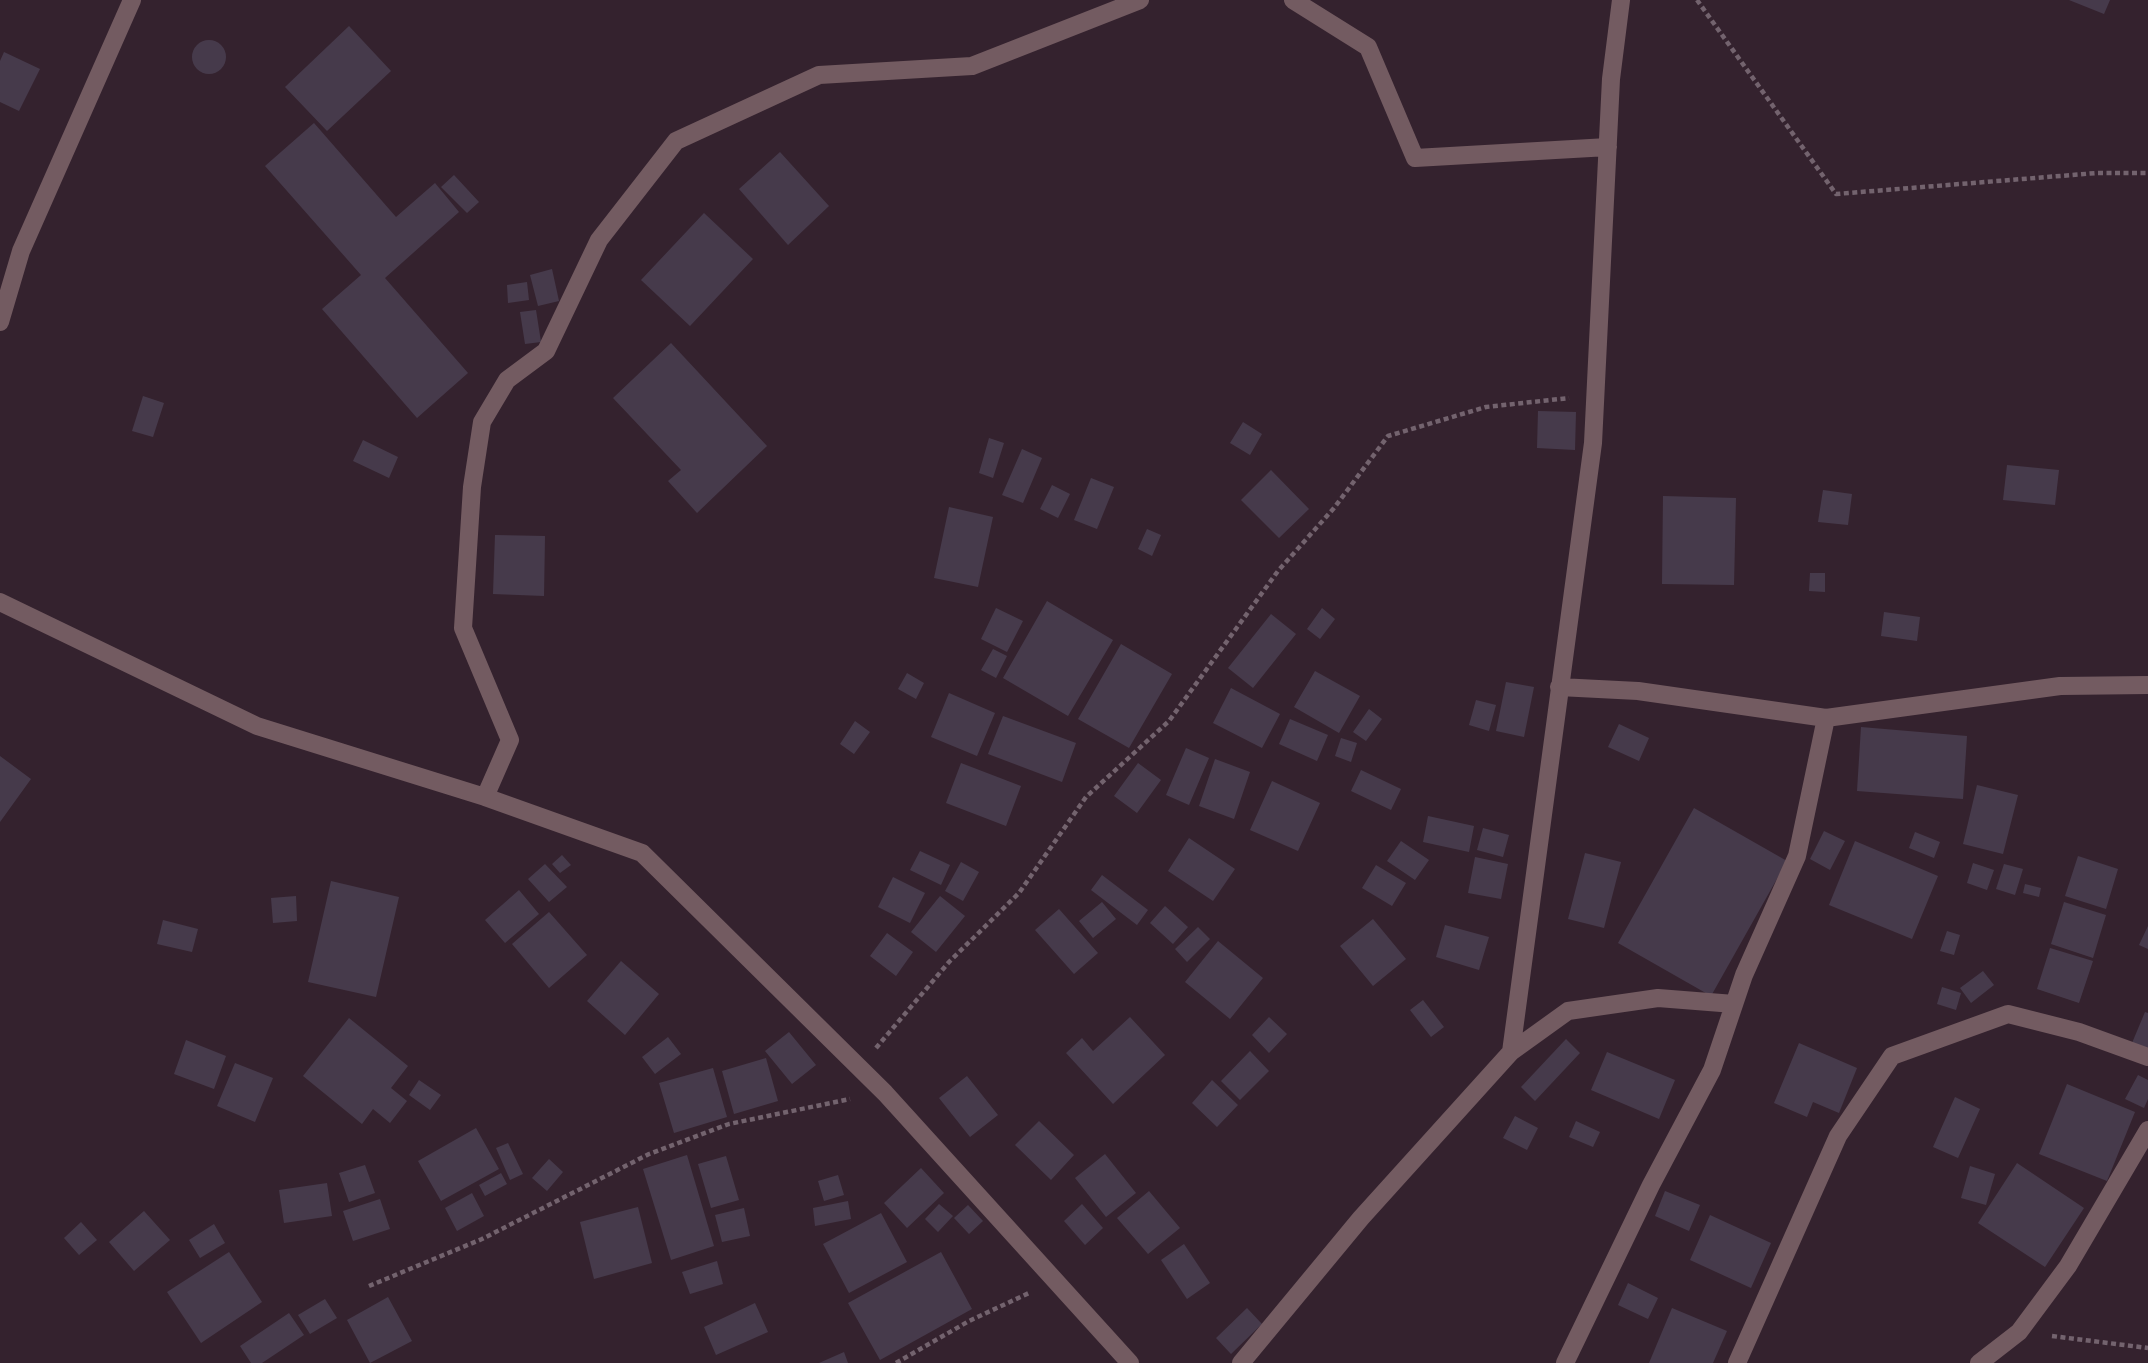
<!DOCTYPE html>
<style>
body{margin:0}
canvas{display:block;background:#34222e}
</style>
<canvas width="2148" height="1363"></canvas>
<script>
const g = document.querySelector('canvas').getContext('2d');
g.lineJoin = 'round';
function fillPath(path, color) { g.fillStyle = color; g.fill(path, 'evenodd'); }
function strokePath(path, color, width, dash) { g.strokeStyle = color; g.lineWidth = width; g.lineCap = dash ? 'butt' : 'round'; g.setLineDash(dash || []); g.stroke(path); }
const building = new Path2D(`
 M2069,0H2110L2104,14Z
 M349,26L391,71L327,131L285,87Z
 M192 57a17 17 0 1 1 34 0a17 17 0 1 1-34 0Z
 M4,52L40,69L19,111L0,102V61Z
 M314,123L396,217L435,183L459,212L385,278L468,373L417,418L322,309L361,275L265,166Z
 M780,152L829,206L788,245L739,189Z
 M454,175L479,202L467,213L441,187Z
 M704,213L753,259L690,326L641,280Z
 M552,269L559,301L538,306L530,275Z
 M527,282L529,300L508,303L507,285Z
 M536,310L541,342L525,344L520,312Z
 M671,343L767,446L697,513L668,481L681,470L613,398Z
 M143,396L164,403L153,437L132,431Z
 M1538,411L1576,412L1575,450L1537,448Z
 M1243,422L1262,434L1250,455L1230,443Z
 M989,438L1004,443L993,478L979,473Z
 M363,440L398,457L389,478L353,461Z
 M1022,449L1042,458L1023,503L1002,495Z
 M2007,465L2059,470L2055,505L2003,500Z
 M1271,470L1309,509L1279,538L1241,500Z
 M1091,478L1114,487L1097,529L1074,520Z
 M1052,485L1070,494L1058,518L1040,509Z
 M1823,490L1852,494L1848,525L1818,522Z
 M1663,496L1736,498L1734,585L1662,584Z
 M949,507L993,517L978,587L934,578Z
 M1147,529L1161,535L1152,556L1138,549Z
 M495,535L545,536L544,596L493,594Z
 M1810,573H1825V592L1809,591Z
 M1047,601L1113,640L1068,716L1003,678Z
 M996,608L1023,621L1007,652L981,639Z
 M1322,608L1335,619L1320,639L1307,629Z
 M1884,612L1920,617L1917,641L1881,636Z
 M1271,614L1296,634L1253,688L1228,668Z
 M1121,644L1172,674L1129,748L1078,719Z
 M993,649L1007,656L996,678L981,670Z
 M1315,671L1360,696L1339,733L1294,707Z
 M907,673L924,683L916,699L898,689Z
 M1506,682L1534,687L1524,737L1496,731Z
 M1231,688L1280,714L1262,748L1213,723Z
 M949,693L995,713L977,756L931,737Z
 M1476,700L1496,705L1489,731L1469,725Z
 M1369,709L1382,719L1366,741L1353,732Z
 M1003,716L1076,743L1062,782L988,754Z
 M1290,719L1328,735L1317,761L1279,744Z
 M855,721L870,732L854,754L840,744Z
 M1619,724L1649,738L1639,761L1608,747Z
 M1861,727L1967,736L1963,799L1857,791Z
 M1341,738L1357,743L1351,762L1335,756Z
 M1186,748L1209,758L1189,805L1166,795Z
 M0,756L31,779L0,822Z
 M1215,759L1250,772L1234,819L1199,806Z
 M961,763L1021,786L1006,826L946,803Z
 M1138,763L1161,780L1137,813L1114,796Z
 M1361,770L1401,789L1391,810L1351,791Z
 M1272,781L1320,803L1298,851L1250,830Z
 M1977,785L2018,795L2003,854L1963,844Z
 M1694,808L1787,861L1711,996L1618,943Z
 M1428,816L1474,826L1469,852L1423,842Z
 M1483,828L1509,835L1503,857L1477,850Z
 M1824,831L1845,841L1830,870L1810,859Z
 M1915,832L1940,842L1934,858L1909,848Z
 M1189,838L1235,869L1213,901L1168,871Z
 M1401,841L1429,860L1415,880L1387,861Z
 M1855,841L1938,876L1912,939L1829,905Z
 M920,851L950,865L941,885L910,870Z
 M1585,853L1621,862L1604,928L1568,919Z
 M562,855L571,865L560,873L552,864Z
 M2078,856L2118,869L2106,909L2065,896Z
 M1475,857L1508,864L1501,899L1468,893Z
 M961,862L979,872L963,901L945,891Z
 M1973,863L1994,870L1987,890L1967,883Z
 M545,864L567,887L549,902L528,879Z
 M2004,864L2023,869L2015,895L1996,889Z
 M1376,865L1406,883L1392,906L1362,888Z
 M1102,875L1148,910L1137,925L1091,890Z
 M893,877L925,893L910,923L878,907Z
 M331,881L399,897L376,997L308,982Z
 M2025,884L2041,888L2039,897L2023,893Z
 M519,890L539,914L505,943L485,920Z
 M296,896L297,921L273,923L271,898Z
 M940,896L965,916L936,952L911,932Z
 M1102,902L1116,919L1093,938L1079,921Z
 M2064,902L2106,915L2093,958L2051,944Z
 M1165,906L1188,927L1173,944L1150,923Z
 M1059,909L1098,953L1074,974L1035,930Z
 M549,912L587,955L549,988L512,944Z
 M1373,919L1406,959L1373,986L1340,946Z
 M163,920L198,929L192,952L157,944Z
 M1445,925L1489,937L1479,970L1436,957Z
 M2148,926V949L2139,945Z
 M1198,927L1210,939L1187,962L1175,949Z
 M1947,931L1960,935L1954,955L1940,951Z
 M887,933L913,952L896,976L870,956Z
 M1218,941L1263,978L1230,1019L1185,982Z
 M2050,948L2093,961L2079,1003L2037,989Z
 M621,961L659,994L625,1035L587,1001Z
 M1983,971L1994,985L1971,1003L1960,988Z
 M1942,987L1961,993L1956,1010L1937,1004Z
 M1423,1000L1444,1027L1431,1037L1410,1010Z
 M2145,1012L2148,1013V1050L2132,1043Z
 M1130,1017L1165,1055L1113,1104L1066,1053L1082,1038L1093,1051Z
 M1269,1017L1287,1034L1269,1053L1252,1035Z
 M349,1018L408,1066L391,1088L407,1101L390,1123L373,1109L362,1124L303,1076Z
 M789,1032L816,1065L792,1084L765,1051Z
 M668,1037L681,1054L655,1074L642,1057Z
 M1566,1039L1580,1053L1535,1101L1521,1087Z
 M186,1040L226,1056L214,1089L174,1074Z
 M1799,1043L1857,1068L1839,1113L1813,1102L1807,1117L1774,1103Z
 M1250,1051L1269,1071L1240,1100L1221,1081Z
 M1607,1052L1675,1080L1659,1119L1591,1090Z
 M766,1058L778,1101L734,1114L722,1071Z
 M235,1063L273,1078L255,1122L217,1106Z
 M713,1068L727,1117L674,1133L659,1083Z
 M2138,1075L2148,1080V1099L2144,1108L2125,1099Z
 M967,1076L998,1115L970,1137L939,1098Z
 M419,1080L441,1095L430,1110L409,1095Z
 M1212,1080L1238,1105L1217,1127L1192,1103Z
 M2067,1084L2135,1112L2107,1181L2039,1154Z
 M1955,1097L1980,1109L1958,1158L1933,1147Z
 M1515,1116L1538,1128L1527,1150L1503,1138Z
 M1039,1121L1074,1155L1051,1180L1015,1145Z
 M1576,1121L1600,1132L1593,1147L1569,1137Z
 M476,1128L499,1169L441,1201L418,1161Z
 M508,1143L523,1174L510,1180L496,1148Z
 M1105,1154L1136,1193L1106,1217L1075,1178Z
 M687,1155L714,1246L671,1260L643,1169Z
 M726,1156L739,1200L711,1208L698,1164Z
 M549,1159L563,1172L547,1191L532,1178Z
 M2017,1163L2084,1208L2045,1267L1978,1223Z
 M365,1165L375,1193L349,1202L339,1173Z
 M1970,1166L1995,1174L1986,1205L1961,1198Z
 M921,1168L944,1193L907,1228L884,1203Z
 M501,1173L507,1184L485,1196L479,1185Z
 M838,1175L844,1195L824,1201L818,1181Z
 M327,1183L332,1216L284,1223L279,1190Z
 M1149,1191L1180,1228L1148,1254L1117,1218Z
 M1665,1191L1700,1205L1689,1231L1655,1216Z
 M472,1193L484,1216L457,1231L445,1208Z
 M380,1199L390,1229L353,1241L343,1211Z
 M848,1201L851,1219L815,1226L813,1208Z
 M939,1204L953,1216L938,1232L925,1219Z
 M1082,1204L1103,1228L1085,1245L1064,1221Z
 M968,1205L983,1221L969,1234L954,1218Z
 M638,1207L652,1263L594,1279L580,1222Z
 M744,1208L750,1236L722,1242L715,1215Z
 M144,1211L170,1240L134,1271L109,1242Z
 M881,1213L907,1262L849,1293L823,1244Z
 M1710,1215L1771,1243L1751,1288L1690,1260Z
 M81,1222L97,1240L79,1255L64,1238Z
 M214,1224L225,1243L200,1258L189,1240Z
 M1184,1244L1210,1283L1187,1299L1161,1260Z
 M229,1252L262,1302L201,1343L167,1292Z
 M941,1252L972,1309L880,1360L848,1303Z
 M717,1261L723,1284L690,1294L682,1272Z
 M1628,1283L1658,1298L1648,1319L1618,1305Z
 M388,1297L412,1341L370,1363L347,1320Z
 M325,1299L337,1318L310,1334L298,1315Z
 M755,1303L768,1332L716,1355L704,1327Z
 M1247,1308L1262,1324L1231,1354L1216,1338Z
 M1672,1308L1727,1331L1713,1363H1649Z
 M289,1313L304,1335L262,1363H251L240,1346Z
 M844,1352L848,1363H819Z`);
const path = new Path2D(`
 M1697,0L1836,194L2097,173H2148
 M876,1048L949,962L1019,893L1086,797L1169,721L1278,571L1334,508L1388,436L1486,407L1569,398
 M369,1286L482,1239L649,1154L729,1124L850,1099
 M2052,1336L2148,1348
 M896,1363L969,1321L1029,1293`);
const minor = new Path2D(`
 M1293,0L1368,47L1415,158L1608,147
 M0,322L21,251L132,0
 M0,602L257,726L485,797L642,853L885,1093L1130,1363
 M1559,687L1638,691L1826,718L2060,686L2148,685
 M485,797L510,740L463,628L472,487L482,422L507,380L546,351L599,240L676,141L819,75L972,66L1140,0
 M1511,1052L1568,1011L1658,998L1734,1004
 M1241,1363L1361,1218L1511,1052L1593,443L1611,79L1621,0
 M1565,1363L1651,1185L1712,1070L1744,975L1797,856L1826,718
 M1737,1363L1838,1136L1892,1056L2008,1014L2079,1032L2148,1057
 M1979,1363L2019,1332L2068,1266L2148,1130`);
fillPath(building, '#463a4b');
strokePath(path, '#73636e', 4.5, [5, 3.5]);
strokePath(minor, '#735b61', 18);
</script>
